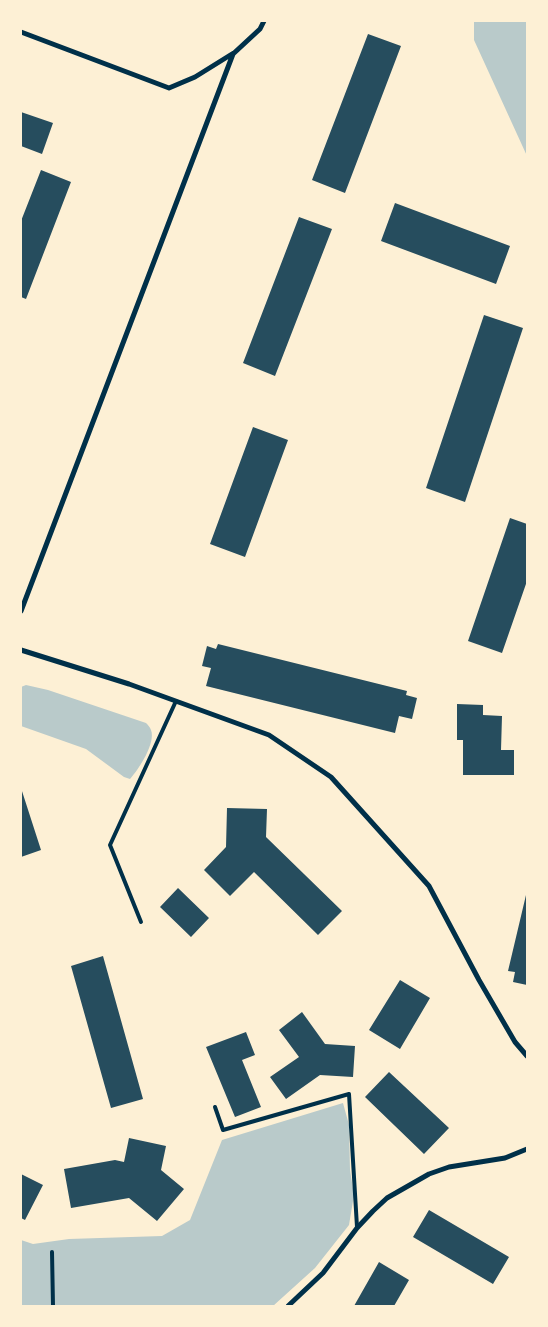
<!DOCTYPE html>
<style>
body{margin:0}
#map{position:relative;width:548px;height:1327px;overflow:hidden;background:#fdf0d5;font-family:Karla,sans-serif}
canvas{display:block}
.frame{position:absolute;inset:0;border:22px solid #fdf0d5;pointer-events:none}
</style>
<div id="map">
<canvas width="548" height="1327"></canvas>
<div class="frame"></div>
</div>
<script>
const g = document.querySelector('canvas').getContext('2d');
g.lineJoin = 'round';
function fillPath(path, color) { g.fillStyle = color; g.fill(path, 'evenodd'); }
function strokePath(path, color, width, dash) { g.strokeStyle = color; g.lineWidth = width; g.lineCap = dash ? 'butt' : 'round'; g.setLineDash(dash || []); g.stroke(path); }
const green = new Path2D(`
 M474,21H527V156L474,40Z
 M26,685L48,690L146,723C148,725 150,727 151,730C156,743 139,769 130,779L124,777L86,749L21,726V687Z
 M343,1103L349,1125L350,1170L354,1195L349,1225L315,1268L273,1306H21V1240L33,1244L69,1239L162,1236L190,1220L222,1140Z`);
const building = new Path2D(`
 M368,34L401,46L345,193L312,180Z
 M21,112L53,123L42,154L21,146Z
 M41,170L71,182L26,299L21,297V221Z
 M395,203L510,246L496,284L381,241Z
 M299,217L332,229L275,376L243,363Z
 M484,315L523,328L465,502L426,488Z
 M253,427L288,440L245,557L210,544Z
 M510,518L527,524V581L502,653L468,641Z
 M218,644L407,691L406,695L417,698L412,719L399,716L395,733L206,686L211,668L202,666L207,646L216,649Z
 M457,704L483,705V715L502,716L501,750H514V775H463V740H457Z
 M21,788L41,850L21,857Z
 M227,808L267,809L266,837L342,911L318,935L254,872L230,896L204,870L226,847Z
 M178,888L209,918L191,937L160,907Z
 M526,895H527V985L513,982L515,972L508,971Z
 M103,956L143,1099L111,1108L71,966Z
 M400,980L430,998L400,1049L369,1030Z
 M302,1012L325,1044L355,1046L353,1077L320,1075L286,1099L270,1077L299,1057L279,1030Z
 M246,1032L255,1055L242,1060L261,1107L235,1117L206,1047Z
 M389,1072L449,1128L424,1154L365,1097Z
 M129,1138L166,1146L161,1170L184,1189L157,1221L129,1198L71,1208L64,1169L115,1160L124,1162Z
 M21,1174L43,1185L25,1220L21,1218Z
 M429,1210L509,1257L493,1284L413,1237Z
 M379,1262L409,1280L394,1306H354Z`);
const service = new Path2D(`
 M141,922L110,845L176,701
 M215,1107L223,1130L349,1094L357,1227
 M52,1252L53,1306`);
const minor = new Path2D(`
 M21,32L169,88L195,77L232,54
 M21,611L233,54L260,29L264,21
 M21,650L129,684L269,735L331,777L429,886L479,980L515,1042L527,1056
 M288,1306L323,1273L357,1228L373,1211L387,1198L429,1174L449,1167L505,1158L527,1149`);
fillPath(green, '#b9caca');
fillPath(building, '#264d5e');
strokePath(service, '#003049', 4);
strokePath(minor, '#003049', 5);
</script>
